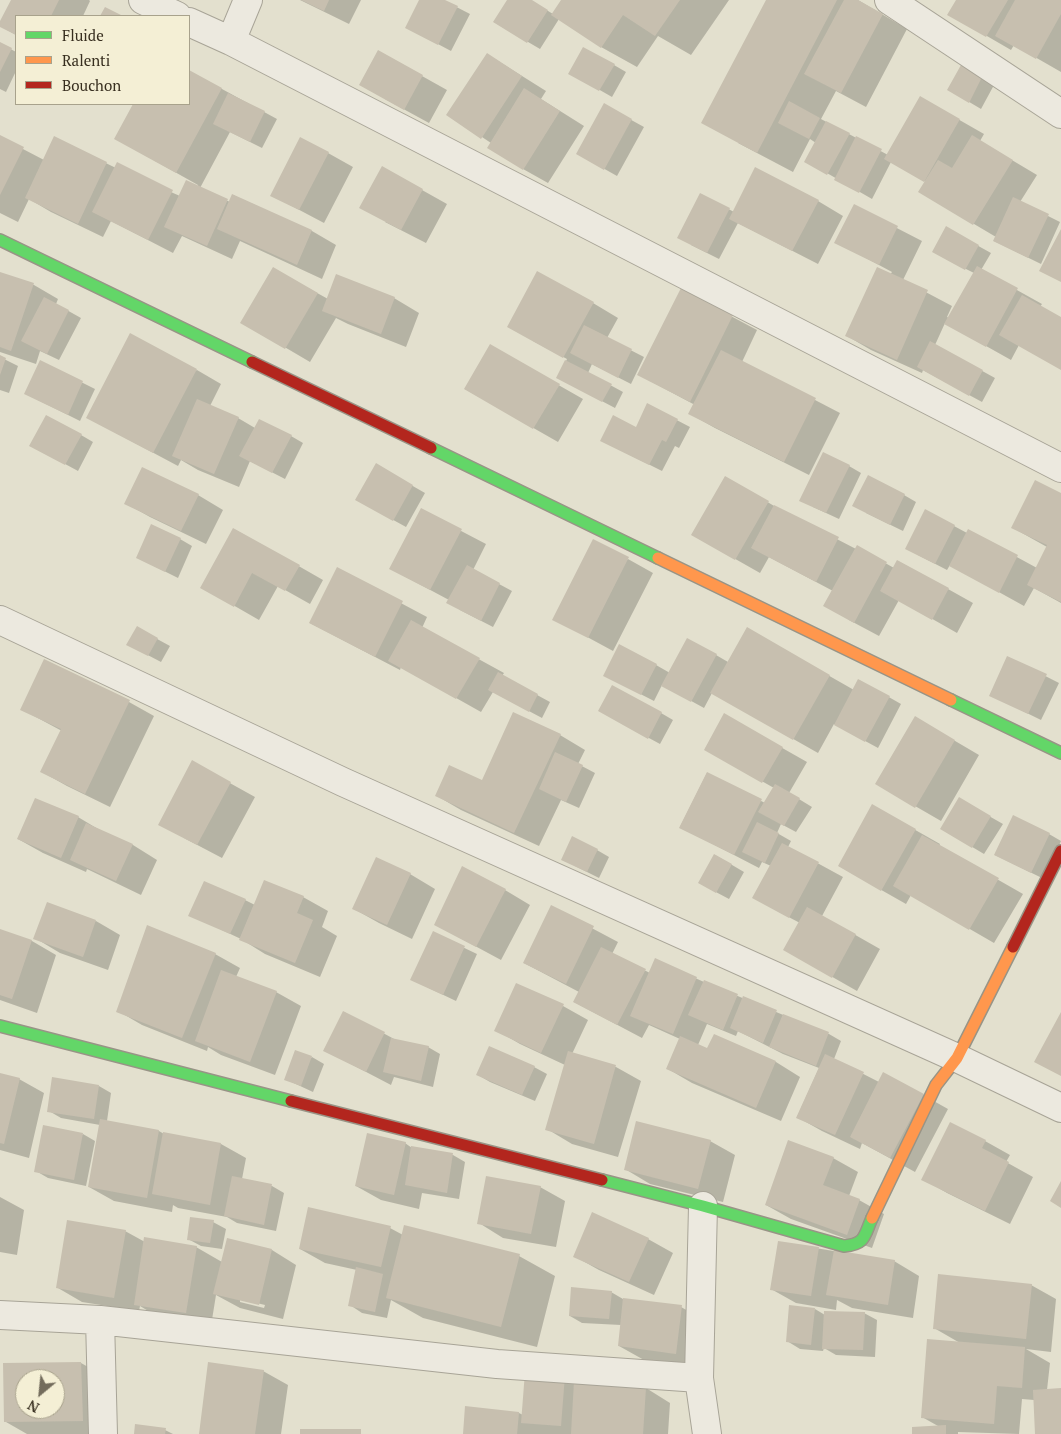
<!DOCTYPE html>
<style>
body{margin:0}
#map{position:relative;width:1061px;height:1434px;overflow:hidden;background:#e3e0ce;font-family:"PT Serif",serif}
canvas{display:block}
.legend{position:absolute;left:15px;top:15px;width:175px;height:90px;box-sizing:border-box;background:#f4efd5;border:1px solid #a8a28c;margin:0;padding:6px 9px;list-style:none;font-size:15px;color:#372e1f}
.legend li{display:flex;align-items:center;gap:10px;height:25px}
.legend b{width:25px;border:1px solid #a8a28c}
.north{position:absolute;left:15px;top:1369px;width:50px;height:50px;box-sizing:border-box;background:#f4efd5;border:1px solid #a8a28c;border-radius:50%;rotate:208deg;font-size:14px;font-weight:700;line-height:20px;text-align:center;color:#372e1f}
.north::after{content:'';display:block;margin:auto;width:18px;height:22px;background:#736c5c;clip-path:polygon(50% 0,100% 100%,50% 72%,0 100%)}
</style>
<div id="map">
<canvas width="1061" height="1434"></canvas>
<ul class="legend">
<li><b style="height:6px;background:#63d668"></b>Fluide</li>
<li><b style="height:6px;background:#ff974d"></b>Ralenti</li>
<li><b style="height:6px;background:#b3261e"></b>Bouchon</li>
</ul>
<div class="north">N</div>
</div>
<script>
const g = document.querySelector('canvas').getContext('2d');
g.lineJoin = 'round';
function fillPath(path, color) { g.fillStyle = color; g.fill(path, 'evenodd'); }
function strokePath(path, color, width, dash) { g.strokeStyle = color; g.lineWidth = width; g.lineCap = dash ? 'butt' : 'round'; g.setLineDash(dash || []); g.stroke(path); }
const shadow = new Path2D(`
 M12,0H89L90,1L83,16H16V35L0,26Z
 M300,0H361L349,24Z
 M420,0H443L470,14L451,51L419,34Z
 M508,0H530L553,14L563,0H729L691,55L658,36L637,67L601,47L559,19L540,49L494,22Z
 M768,0H858L907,29L866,107L836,91L821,119L888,155L921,98L984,134L980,141L1037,175L1020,202L1060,222L1041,264L994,241L996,237L920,192L926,182L891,162L872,199L806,161L816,143L810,139L793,172L738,143Z
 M957,0H1061V72L1014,45L1011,50L949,14Z
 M0,43L16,52V71L6,92L0,89Z
 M379,52L447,90L429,123L385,99Z
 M487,54L546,91L541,99L584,126L548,183L523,169L491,143L482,137Z
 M614,65L626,72L612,97L570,73Z
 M962,66L994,85L981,109L949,90Z
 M189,71L277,119L262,148L230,132L200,188L230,202L233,195L312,231L336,245L322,279L240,241L232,259L182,236L173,253L111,221L103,237L51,212L29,199L18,222L0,213V137L44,160L54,138L116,168L180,196L198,187V185L116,139L135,104H189Z
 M604,105L644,127L617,176L578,154Z
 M328,153L353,167L324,223L271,195Z
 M422,190L447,204L426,243L385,222Z
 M701,194L734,212L818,201L843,216L818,264L738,223L719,259L691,245Z
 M854,206L922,241L903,280L952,306L947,317L949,318L974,273L946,259V228L991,253L981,270L1042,304L1040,307L1061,318V369L1019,345L1011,360L945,323L935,345L995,378L982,402L923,370L922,373L871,350L847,336L892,272L836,242Z
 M274,269L328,299L394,298L419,313L406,347L348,324L336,318L310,362L242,322Z
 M0,273L34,285L58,299L56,304L81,318L59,360L40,351L36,364L0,352Z
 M682,290L757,330L742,362L840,413L809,475L715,428L690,414L695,405L639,375Z
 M593,303L618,318L607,338L644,357L631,384L592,364L588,373L623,392L615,408L558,378L567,359L533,341Z
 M490,346L583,399L558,442L465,389Z
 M0,357L18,366L9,393L0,390Z
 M41,362L95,389L80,421L38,400Z
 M197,370L221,384L210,406L238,418L255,428L291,436L303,443L285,479L250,461L239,487L198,470L181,460L178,466L88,418Z
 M648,405L690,427L679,448L675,446L662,471L614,447L636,429Z
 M81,435L93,442L78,471L43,452Z
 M376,465L425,493L406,527L357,500Z
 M849,466L861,473L839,519L813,507Z
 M725,477L781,510L856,549L857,547L894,568L898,561L973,603L957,633L899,600L879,636L849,620L833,591L769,557L760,573L693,535Z
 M198,495L223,510L206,544L150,517L125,503Z
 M904,495L916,502L903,531L866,513Z
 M1061,495V603L1034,588L1024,606L950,565L947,570L918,555L954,526L967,533L969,531L1037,568L1047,547L1013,528Z
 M421,510L486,544L473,570L512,591L493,627L460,610L449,600L391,569Z
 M234,529L323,580L310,604L278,586L259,620L226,601Z
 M180,539L192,546L178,578L150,564Z
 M628,559L653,573L613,651L554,619Z
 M337,569L427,617L422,628L504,673L502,676L550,702L542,718L493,692L481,712L401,667L400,670L310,623Z
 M137,628L170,646L161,662L140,651Z
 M747,629L854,690L859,680L901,704L878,748L834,724L818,753L712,693L704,708L662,685L654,701L617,682L656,665L670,673L716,655L728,662Z
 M1008,657L1059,683L1041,720L990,695Z
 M129,702L154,716L110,807L67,786L42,772L62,731L21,709Z
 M661,713L673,720L660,744L612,718Z
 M724,715L807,762L789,793L812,807L796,832L781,824L777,833L791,841L788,847L843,877L822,916L880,949L857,991L785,950L800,923L779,912L771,866L762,862L759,868L680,827L707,773L765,803L774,788L705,749Z
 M916,718L979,755L941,821L877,784Z
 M560,735L585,750L578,764L595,773L579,808L561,800L539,846L461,810L437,796L483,782Z
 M192,762L255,797L222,858L184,838Z
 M36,799L78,817L103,832L133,845L157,860L141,895L87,869L86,872L43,853L18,839Z
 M959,799L1003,824L984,854L942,829Z
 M873,806L940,844L939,846L1023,894L994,943L911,895L906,904L839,866Z
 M1049,834L1061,841L1044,879L995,855Z
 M597,850L609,857L599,878L575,866Z
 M715,855L744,872L729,899L712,890Z
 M410,874L435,889L412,939L379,923L354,909Z
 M505,890L530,905L501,960L436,925Z
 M303,897L328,911L322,927L337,936L320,977L265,954L241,939L190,915L245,900L255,905Z
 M552,907L618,942L612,954L650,973L655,960L704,982L829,1034L841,1041L834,1059L879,1082L923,1095L948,1109L915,1172L862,1143L860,1149L822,1131L797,1117L819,1068L783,1054L738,1031L736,1036L707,1024L698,1045L708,1050L714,1036L776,1062L800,1077L781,1121L692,1083L668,1069L680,1039L649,1025L642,1038L574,1002L579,992L524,963Z
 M96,921L120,935L108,970L60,953L35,938Z
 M0,930L32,941L56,955L37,1013L0,1000Z
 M433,933L477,954L456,1001L412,980Z
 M215,954L240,968L236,977L276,992L301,1006L275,1075L221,1055L208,1047L207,1051L142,1025L118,1011Z
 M563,1006L588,1020L572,1054L616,1067L641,1081L618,1157L572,1144L547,1129L565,1065L520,1044L496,1030Z
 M344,1012L396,1040L428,1047L440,1054L433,1087L394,1077L391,1085L324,1050Z
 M312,1057L324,1064L313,1092L285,1079Z
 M534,1067L547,1074L535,1101L490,1082L478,1075Z
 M0,1074L19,1079L44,1093L29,1158L0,1150Z
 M99,1086L111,1093L107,1121L159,1131L164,1134L221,1144L246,1158L242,1179L272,1186L284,1193L276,1231L237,1223L227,1217L178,1208L173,1205L172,1212L114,1201L89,1187L100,1125L61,1118L49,1111Z
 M83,1134L95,1141L86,1186L48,1178L36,1171Z
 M710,1141L735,1155L723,1202L650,1184L625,1169Z
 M985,1141L1010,1155L1006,1162L1033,1177L1010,1224L947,1193L923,1179Z
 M405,1143L412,1148L453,1155L465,1162L459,1199L422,1193L419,1209L381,1200L356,1186Z
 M833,1158L858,1172L849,1196L859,1200L884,1214L872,1248L791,1219L766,1205Z
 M540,1187L565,1201L556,1247L503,1238L479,1223Z
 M0,1197L24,1210L17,1255L0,1252Z
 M213,1222L226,1229L222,1249L201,1246L188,1239Z
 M390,1228L403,1235L519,1256L555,1276L537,1347L423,1318L391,1300L387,1318L362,1313L350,1305L357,1270L325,1263L300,1249Z
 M125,1231L145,1242L196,1247L222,1262L272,1250L296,1265L283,1319L240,1308L216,1295L211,1326L160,1318L140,1306L139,1311L82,1302L58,1288ZM240,1299L265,1305L264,1308L240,1302Z
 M648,1239L673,1253L654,1295L599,1270L574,1256Z
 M779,1242L894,1261L919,1276L913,1318L852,1308L837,1300L836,1310L796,1303L771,1289Z
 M1031,1285L1056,1299L1051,1352L1026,1349L1050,1363L1047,1390H1061V1434H1036L1034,1400L1022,1399L1019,1434L958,1432V1434H913L938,1426L922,1417L960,1343L934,1328Z
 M611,1292L623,1299L681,1307L706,1321L700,1367L644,1360L619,1346L621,1325L582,1323L570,1316Z
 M815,1309L825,1315L864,1313L877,1320L875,1357L836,1355L824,1348L823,1351L800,1349L787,1341Z
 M81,1363L106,1377L108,1434H27L6,1422L4,1364ZM25,1379H55V1409H25Z
 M263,1371L288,1385L281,1434H200Z
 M527,1374L646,1388L670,1403L668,1434H464L519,1413L523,1415Z
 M165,1430L173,1434H135Z`);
const building = new Path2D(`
 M11,0H59L51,16H16V35L0,27V21Z
 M301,0H329L324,11Z
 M419,0H445L458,6L438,45L405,28Z
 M507,0H532L548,10L527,43L493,22Z
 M561,0H680L655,36L623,15L601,48L551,15Z
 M766,0H837L757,153L701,123Z
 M844,0H858L883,14L841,93L804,74Z
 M956,0H1008L986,37L947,15Z
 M1015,0H1061V14L1036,59L995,36Z
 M105,7L123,16H100Z
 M0,42L12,48L0,72Z
 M583,47L615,64L599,91L568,74Z
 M378,50L423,75L404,110L359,85Z
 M487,53L522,76L481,139L446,115Z
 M961,65L982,77L969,103L947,90Z
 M189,70L222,88L176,173L114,139L133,104H189Z
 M524,88L560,111L523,170L487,148Z
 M228,93L265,111L250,142L213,124Z
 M920,96L960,119L924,182L884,159Z
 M789,101L820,118L809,139L778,123Z
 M604,103L632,119L604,170L576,154Z
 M826,121L850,133L827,175L804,162Z
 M0,135L24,147L0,195Z
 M972,135L1013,160L973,225L918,192L938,160L952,168Z
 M54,136L107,162L78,224L25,198Z
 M856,136L882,149L859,193L834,180Z
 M300,137L329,152L299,210L270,196Z
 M117,162L173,190L148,240L92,212Z
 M382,166L423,189L401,230L359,208Z
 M755,167L819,200L792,251L729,219Z
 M186,180L228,199L207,246L164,227Z
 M700,193L730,208L707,253L677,238Z
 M232,194L312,230L297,265L217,229Z
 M1013,197L1049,214L1028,258L993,241Z
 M854,204L898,226L879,265L834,243Z
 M946,226L979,245L965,270L932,252Z
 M1061,229V282L1039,271Z
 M977,266L1018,288L986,347L944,324Z
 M273,267L318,293L285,349L240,323Z
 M877,267L928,290L897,360L845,336Z
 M537,271L594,302L563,358L507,327Z
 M0,272L34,283L11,351L0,347Z
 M336,274L395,297L381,334L322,311Z
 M681,288L733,315L690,402L637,375Z
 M1022,295L1061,317V370L999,335Z
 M44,297L69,310L47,354L21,341Z
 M584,325L632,349L618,378L570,353Z
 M130,333L197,369L153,453L86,418Z
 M930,341L983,370L969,396L917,367Z
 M490,344L560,384L533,429L464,389Z
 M721,350L816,398L784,462L688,414Z
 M0,355L6,358L0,375Z
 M40,360L83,381L68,415L24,394Z
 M565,360L612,384L602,402L556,378Z
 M197,399L239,417L214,474L172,456Z
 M647,403L678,419L666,442L662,440L649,465L600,441L613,415L636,427Z
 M46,415L82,434L65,465L29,446Z
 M259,419L292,435L272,473L239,456Z
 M823,452L850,465L826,513L799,501Z
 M376,463L413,485L393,521L355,500Z
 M142,467L199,494L181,531L124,504Z
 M868,475L905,494L890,525L852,506Z
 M725,476L769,501L735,560L691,535Z
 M1035,480L1061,493V602L1027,585L1047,545L1011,528Z
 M774,505L839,537L816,582L751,548Z
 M421,508L462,529L430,590L389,569Z
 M925,509L955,525L935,564L905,549Z
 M151,524L181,538L165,572L136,558Z
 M233,528L300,565L285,591L252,573L234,607L200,588Z
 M968,529L1018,555L999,593L949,566Z
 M593,539L629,557L588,638L552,620Z
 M857,545L887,562L854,623L823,606Z
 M897,560L949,588L932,620L880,591Z
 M467,565L500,583L481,621L446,603Z
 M337,567L403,601L375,657L309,623Z
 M411,620L480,658L456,699L388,661Z
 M137,626L158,638L148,656L126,645Z
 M747,627L830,675L793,740L710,693Z
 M687,638L717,654L691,702L661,686Z
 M619,644L657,664L641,695L603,676Z
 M1007,656L1047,674L1028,714L989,696Z
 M44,659L130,700L85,794L40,772L61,729L20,710Z
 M498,672L538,694L529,712L488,690Z
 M858,679L890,696L865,742L834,725Z
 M612,685L662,712L648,739L598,711Z
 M513,712L561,734L514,833L435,796L449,765L482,780Z
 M724,713L783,747L762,783L704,750Z
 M915,716L955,740L915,808L875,784Z
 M555,752L583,765L566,802L539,789Z
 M192,760L231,782L197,845L158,825Z
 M707,772L762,799L734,855L679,828Z
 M775,784L800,798L784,826L758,812Z
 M959,797L991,816L972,848L940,829Z
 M35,798L79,816L61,858L17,839Z
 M872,804L916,829L881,891L838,866Z
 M1013,815L1050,833L1031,873L994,855Z
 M757,822L779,833L765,863L742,852Z
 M86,823L133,844L116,881L70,860Z
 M922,835L999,878L969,930L893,886Z
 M572,836L598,849L587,872L561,860Z
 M782,843L819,862L789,918L752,898Z
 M714,854L732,864L716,893L698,883Z
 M376,857L411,873L387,925L352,909Z
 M462,866L506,889L476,947L434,925Z
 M264,880L304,896L297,913L313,920L295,963L239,940Z
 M204,881L246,899L230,934L188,916Z
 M47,902L96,920L83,957L33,939Z
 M551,905L594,926L566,984L523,963Z
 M807,907L856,934L832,978L783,950Z
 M147,925L216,953L182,1038L116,1012Z
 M0,929L32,940L12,999L0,995Z
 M433,931L465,946L443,995L410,980Z
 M601,947L646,969L617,1025L573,1002Z
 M655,958L697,977L673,1034L630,1016Z
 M221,970L277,991L250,1062L195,1041Z
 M704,980L738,994L723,1030L688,1015Z
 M516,983L564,1004L541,1053L494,1031Z
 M743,996L777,1010L763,1043L730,1028Z
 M343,1011L385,1032L366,1072L323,1051Z
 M1061,1012V1076L1034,1062Z
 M783,1014L829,1032L816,1066L769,1047Z
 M714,1034L776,1061L756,1108L666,1069L680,1036L707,1048Z
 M391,1038L429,1046L421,1081L383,1072Z
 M489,1046L535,1066L522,1095L476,1075Z
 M295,1050L312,1056L301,1086L284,1080Z
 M568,1051L616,1065L594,1144L545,1130Z
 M825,1054L864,1072L835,1135L796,1118Z
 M883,1072L924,1094L890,1158L850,1137Z
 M0,1073L20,1078L4,1144L0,1143Z
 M52,1077L99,1085L94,1119L47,1112Z
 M100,1119L159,1130L147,1198L88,1187Z
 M636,1121L711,1140L698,1189L624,1170Z
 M950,1122L986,1140L982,1148L1009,1162L985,1211L921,1180Z
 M43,1125L83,1133L74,1180L34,1172Z
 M163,1132L221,1143L210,1205L152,1194Z
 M367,1133L406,1142L394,1195L355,1186Z
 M788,1140L834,1157L823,1185L860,1199L847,1235L765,1205Z
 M411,1146L453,1153L447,1193L405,1185Z
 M232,1176L272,1184L264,1225L224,1216Z
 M486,1176L541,1186L531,1234L477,1224Z
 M1061,1181V1208L1050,1201Z
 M308,1207L391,1226L381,1267L299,1249Z
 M592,1212L649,1238L629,1282L573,1257Z
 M190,1217L214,1220L210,1243L187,1240Z
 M67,1220L126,1230L114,1298L56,1288Z
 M404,1225L520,1254L501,1327L386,1298Z
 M144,1237L197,1246L186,1313L134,1305Z
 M227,1238L272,1249L259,1305L213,1294Z
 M778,1241L819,1247L811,1296L770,1290Z
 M834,1250L895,1260L888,1305L826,1295Z
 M356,1267L383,1274L375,1312L348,1306Z
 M938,1274L1032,1284L1026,1339L933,1329Z
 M571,1287L612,1291L609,1319L569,1316Z
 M623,1298L682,1305L676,1354L618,1346Z
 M789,1305L815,1308L811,1345L786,1342Z
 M824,1311L865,1312L863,1350L822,1349Z
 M927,1339L1025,1347L1022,1388L997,1386L994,1424L921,1418Z
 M81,1362L83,1421L4,1422L3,1363ZM25,1379H55V1409H25Z
 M208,1362L264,1370L255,1434H199Z
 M525,1372L565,1375L561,1426L521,1423Z
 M574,1382L646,1387L643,1434H571Z
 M1061,1388V1434H1035L1033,1390Z
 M465,1406L519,1412L517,1434H463Z
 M135,1424L166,1428L165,1434H134Z
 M946,1425V1434H912V1427Z
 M300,1429H361V1434H300Z`);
const street = new Path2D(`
 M143,0L177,16
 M889,0L1061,114
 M189,22L231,41L1061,468
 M231,41L248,0
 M0,620L343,782L957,1058L1061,1108
 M0,1315L100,1320L497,1364L699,1378L707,1434
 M100,1320L103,1434
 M699,1378L703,1206`);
const fast = new Path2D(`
 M0,240L252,362
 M431,448L658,558
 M951,700L1061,753
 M0,1026L291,1101
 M602,1180L703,1206L844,1246C866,1244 864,1236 872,1218`);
const slow = new Path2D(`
 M658,558L951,700
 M872,1218L936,1085L957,1058L1013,947`);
const jam = new Path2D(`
 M252,362L431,448
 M1013,947L1061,851
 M291,1101L602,1180`);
fillPath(shadow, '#0003');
fillPath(building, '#c7bfaf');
strokePath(street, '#a8a497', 30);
strokePath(fast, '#989486', 14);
strokePath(slow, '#989486', 14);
strokePath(jam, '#989486', 14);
strokePath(street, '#ece9df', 28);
strokePath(fast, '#63d668', 11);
strokePath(slow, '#ff974d', 11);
strokePath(jam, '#b3261e', 11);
</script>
